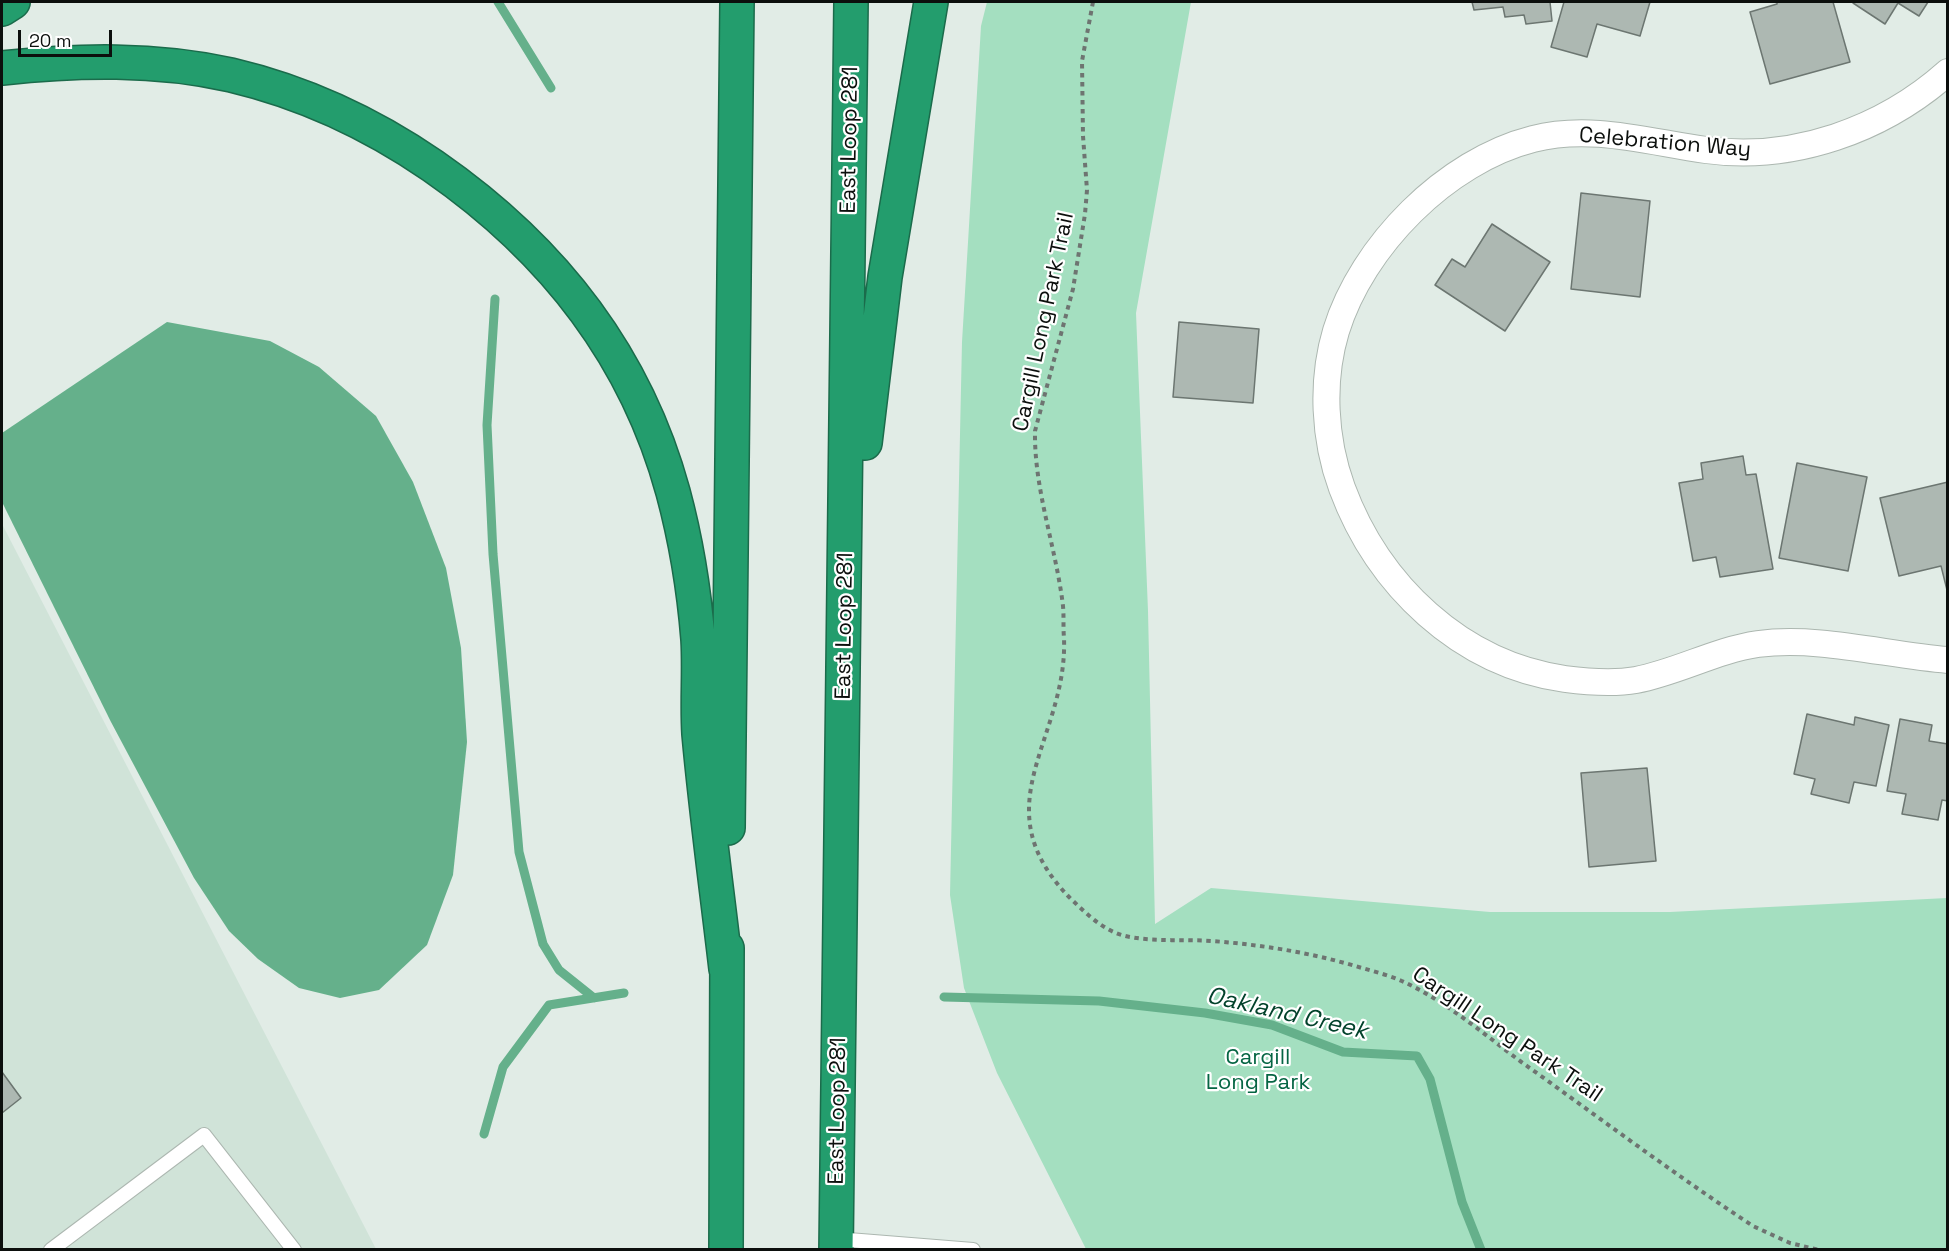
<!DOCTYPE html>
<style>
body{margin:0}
#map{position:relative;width:1949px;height:1251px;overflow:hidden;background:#e1ece6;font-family:"Space Grotesk",sans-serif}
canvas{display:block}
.frame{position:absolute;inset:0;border:3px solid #0c0f0d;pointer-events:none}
.scale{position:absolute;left:18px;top:30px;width:94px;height:27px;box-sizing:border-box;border:3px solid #0c0f0d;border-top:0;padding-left:8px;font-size:18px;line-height:21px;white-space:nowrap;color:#0c0f0d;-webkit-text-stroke:4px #fff;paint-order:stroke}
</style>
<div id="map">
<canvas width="1949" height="1251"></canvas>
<div class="frame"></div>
<div class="scale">20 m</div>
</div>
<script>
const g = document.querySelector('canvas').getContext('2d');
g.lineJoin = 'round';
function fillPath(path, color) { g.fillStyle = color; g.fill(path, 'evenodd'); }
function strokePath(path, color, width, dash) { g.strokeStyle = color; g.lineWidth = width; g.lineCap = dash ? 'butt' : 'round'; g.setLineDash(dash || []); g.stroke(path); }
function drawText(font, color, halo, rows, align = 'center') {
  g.font = font + ' "Space Grotesk",sans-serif'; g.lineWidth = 4.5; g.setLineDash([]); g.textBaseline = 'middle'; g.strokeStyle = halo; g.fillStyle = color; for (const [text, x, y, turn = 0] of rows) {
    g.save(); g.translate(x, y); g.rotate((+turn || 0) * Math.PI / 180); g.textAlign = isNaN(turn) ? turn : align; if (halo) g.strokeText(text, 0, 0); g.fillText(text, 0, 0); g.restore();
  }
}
const built = new Path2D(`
 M2,524L376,1249H2Z`);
const green = new Path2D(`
 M987,2H1191L1136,313L1148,611L1155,924L1211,888L1490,912H1670L1947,898V1249H1086L997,1073L964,988L950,895L962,342L981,26Z`);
const water = new Path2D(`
 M167,322L270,341L319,367L376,416L413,482L446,568L461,648L467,742L453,875L427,945L379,990L340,998L299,988L258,959L229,931L194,878L111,722L2,502V433Z`);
const stream = new Path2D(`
 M498,2L551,88
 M495,299L487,425L493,554L519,852L543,944L559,970L594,998
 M944,997L1099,1001L1205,1013L1272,1025L1343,1052L1417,1056L1430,1079L1462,1202L1481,1250
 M484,1134L503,1067L549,1005L624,993`);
const building = new Path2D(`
 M1472,2H1550L1552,21L1526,24L1524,15L1505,17L1503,7L1474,10Z
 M1564,2H1650L1640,36L1597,24L1587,57L1551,47Z
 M1777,2H1833L1850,62L1770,84L1750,12L1777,4Z
 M1854,2H1928L1919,16L1898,3L1885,24L1853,3Z
 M1581,193L1650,201L1640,297L1571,289Z
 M1492,224L1550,262L1505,331L1435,285L1452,259L1465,267Z
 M1179,322L1259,329L1253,403L1173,397Z
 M1743,456L1746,475L1756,474L1773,569L1720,577L1716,557L1693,561L1679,483L1703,479L1701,463Z
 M1797,463L1867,477L1848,571L1779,558Z
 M1948,482V590H1947L1941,566L1899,576L1880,498Z
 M1807,714L1854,725L1855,717L1889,725L1876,786L1854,782L1849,803L1811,794L1815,779L1794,774Z
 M1900,719L1932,725L1929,741L1948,744V801L1942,800L1938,820L1902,814L1906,794L1887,791Z
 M1647,768L1656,861L1589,867L1581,773Z
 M2,1072L21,1098L2,1113Z`);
const path = new Path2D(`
 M1093,2L1082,61L1083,136L1087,190L1085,214L1073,289L1035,431C1034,490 1056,547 1063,606C1064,617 1063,627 1064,638C1068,741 978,806 1072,900C1089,916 1106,933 1130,937C1157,942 1185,939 1212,941C1264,945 1313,953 1362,968C1376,972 1391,976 1404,982C1445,1001 1484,1034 1520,1061C1597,1116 1674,1174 1753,1226L1790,1243L1819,1250`);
const lane = new Path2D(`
 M836,1239L973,1250
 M51,1250L204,1135L294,1250`);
const street = new Path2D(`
 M1948,72C1883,130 1793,162 1706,150C1648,142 1591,124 1533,139C1446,161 1362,246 1336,331C1321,381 1324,439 1342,488C1378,585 1460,664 1565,679C1588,682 1613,684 1636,680C1678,672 1716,650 1758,644C1819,636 1886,655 1948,660`);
const highway = new Path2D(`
 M2,9L13,2
 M2,68C78,60 155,58 231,75C303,92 372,124 433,166C550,247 635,353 673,492C686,540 694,589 698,639C700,670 697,702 699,734C706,812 717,891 726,969
 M865,443L885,277L931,2
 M728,828L737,2
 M726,1250L727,948
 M836,1250L851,2`);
const streetNames = [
 ["East Loop 281",850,140,-89],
 ["Celebration Way",1665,143,5],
 ["Cargill Long Park Trail",1044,322,-78],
 ["East Loop 281",845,626,-89],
 ["Cargill Long Park Trail",1507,1035,34],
 ["East Loop 281",838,1111,-89]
];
const parkNames = [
 ["Cargill",1258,1058],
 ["Long Park",1258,1083]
];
const waterNames = [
 ["Oakland Creek",1287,1014,13]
];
fillPath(built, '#d0e3d8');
fillPath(green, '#a4dfc0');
fillPath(water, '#65b08b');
strokePath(stream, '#65b08b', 9);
fillPath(building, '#adb8b2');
strokePath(building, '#6c7671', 1.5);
strokePath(lane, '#acb7b0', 16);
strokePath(street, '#acb7b0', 28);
strokePath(highway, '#1b6b4b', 36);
strokePath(path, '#6e7471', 4, [4.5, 4.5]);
strokePath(lane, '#fff', 14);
strokePath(street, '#fff', 26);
strokePath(highway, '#239d6d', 33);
drawText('22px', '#0c0f0d', '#fff', streetNames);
drawText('22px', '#056543', '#fff', parkNames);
drawText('italic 24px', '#02422b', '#fff', waterNames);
</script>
